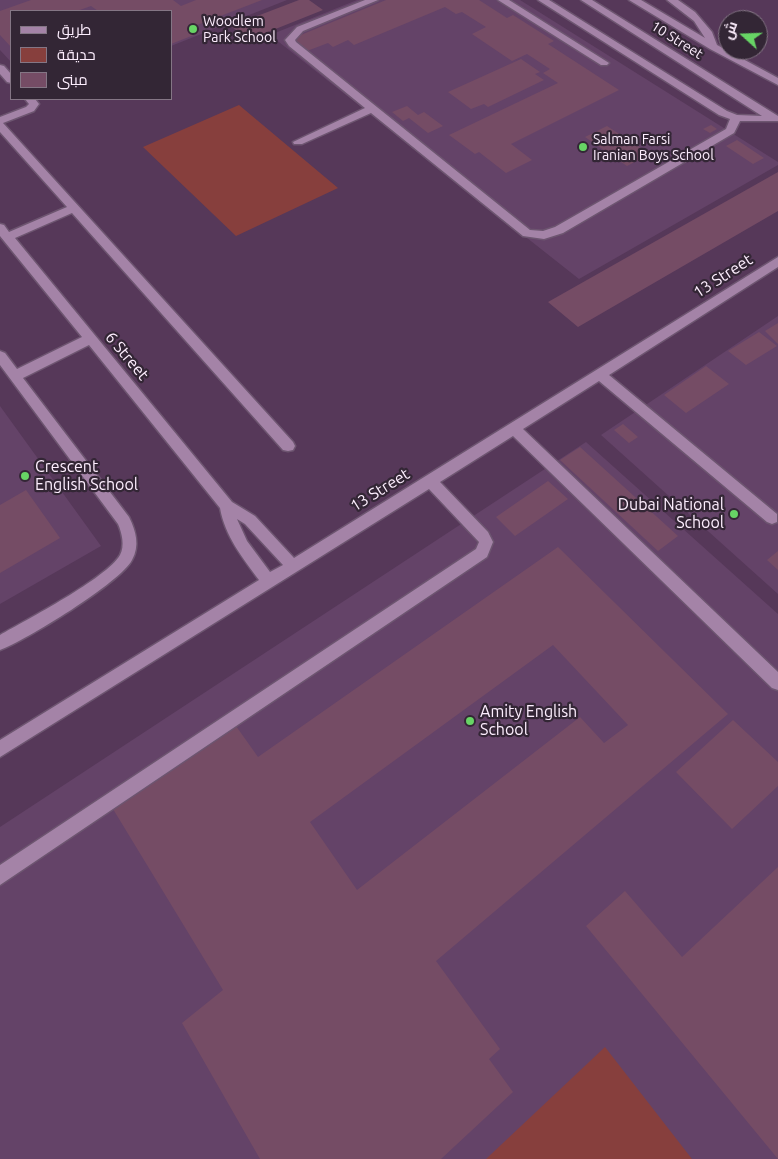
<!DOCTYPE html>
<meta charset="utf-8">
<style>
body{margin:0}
#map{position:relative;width:778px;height:1159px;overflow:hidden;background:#563859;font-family:Ubuntu,Cairo,sans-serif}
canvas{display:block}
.legend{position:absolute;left:10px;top:10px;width:162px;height:90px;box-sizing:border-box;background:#332635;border:1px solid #847685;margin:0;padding:6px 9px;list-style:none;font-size:15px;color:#fdeefe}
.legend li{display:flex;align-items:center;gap:10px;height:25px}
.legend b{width:25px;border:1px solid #847685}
.north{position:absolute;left:718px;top:10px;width:50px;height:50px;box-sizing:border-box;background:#332635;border:1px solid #847685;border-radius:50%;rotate:290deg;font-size:14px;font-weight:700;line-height:20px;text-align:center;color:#fdeefe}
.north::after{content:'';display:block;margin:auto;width:18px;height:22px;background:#67d465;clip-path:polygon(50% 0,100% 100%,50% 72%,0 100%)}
</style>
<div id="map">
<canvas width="778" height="1159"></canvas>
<ul class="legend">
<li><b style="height:6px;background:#a483a7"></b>طريق</li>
<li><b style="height:14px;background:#873f3d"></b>حديقة</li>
<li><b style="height:14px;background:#754c65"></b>مبنى</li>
</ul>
<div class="north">ش</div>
</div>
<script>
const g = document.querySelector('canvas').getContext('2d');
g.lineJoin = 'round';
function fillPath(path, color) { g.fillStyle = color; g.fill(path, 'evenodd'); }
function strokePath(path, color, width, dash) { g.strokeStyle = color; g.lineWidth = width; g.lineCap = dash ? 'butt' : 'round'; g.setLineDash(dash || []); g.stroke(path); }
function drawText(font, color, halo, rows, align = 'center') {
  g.font = font + ' Ubuntu,sans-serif'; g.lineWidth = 4.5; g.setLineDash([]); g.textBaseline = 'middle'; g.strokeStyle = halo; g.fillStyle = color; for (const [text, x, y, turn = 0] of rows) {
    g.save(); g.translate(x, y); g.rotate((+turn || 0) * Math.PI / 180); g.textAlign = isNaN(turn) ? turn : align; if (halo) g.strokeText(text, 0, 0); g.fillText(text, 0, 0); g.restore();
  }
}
const built = new Path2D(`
 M0,0H287L171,46V11H11V62L0,50Z
 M357,0H520L778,162V165L579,279L270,35Z
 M778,316V594L601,435Z
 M0,406L101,546L0,604Z
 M586,442L778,614V1159H0V827Z`);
const green = new Path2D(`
 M239,105L338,188L236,236L143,147Z
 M605,1047L692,1159H486Z`);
const building = new Path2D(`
 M31,0H173L181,6L196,0H262L192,27L199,33L171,44V11H98L91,6L77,11H11V47L0,35V11Z
 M299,0H309L323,10L248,40L231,26Z
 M386,0H479L507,18L513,15L554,41L548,44L619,90L511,144L532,160L506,173L479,152L475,154L449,135L558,83L543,73L550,69L527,54L512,61L472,34L486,27L462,12L456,14L445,7L354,45L348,40L333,47L328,43L307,51L291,39Z
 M521,59L540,72L535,74L544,80L488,107L484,104L471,109L448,92Z
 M407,106L418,115L424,112L443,126L428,133L409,118L403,121L392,112Z
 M711,125L717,129L710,133L703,129Z
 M607,126L650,154L627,166L585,137Z
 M737,140L764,158L753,164L726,146Z
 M778,172V211L578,327L548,302Z
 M778,323V344L765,331Z
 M759,332L777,346L746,365L728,351Z
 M706,366L729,384L686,413L664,395Z
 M623,424L638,437L629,443L614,430Z
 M580,447L678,536L658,551L560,460Z
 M548,481L568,499L515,536L496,517Z
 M26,490L60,538L0,573V505Z
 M558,547L728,714L436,961L500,1049L489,1059L513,1092L441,1159H260L182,1023L223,990L113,809L236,726L258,757ZM553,645L628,725L604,743L580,717L357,890L310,822Z
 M778,551V570L767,560Z
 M733,720L778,762V786L732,829L676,772Z
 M778,867V1159L586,926L625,891L682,957Z`);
const minor = new Path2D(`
 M365,0H378L303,31L295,40L296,42L530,230L543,231L555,227L726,129L730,119L719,115L538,0H549L727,111L737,115L762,116L581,0H592L778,116V121H740L734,133L563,233L544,239L523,236L371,113L302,144H294L293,142L365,108L289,46L285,40L297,27Z
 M498,0H509L609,63L607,65H601Z
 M629,0H641L705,38L694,21L667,0H678L695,12L712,32L717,45L778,78V85L710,49Z
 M0,65L4,66L11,74V83L7,82L0,74Z
 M25,99H35L39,104L34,111L3,123L293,442L295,446L293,450L288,451L283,450L72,213L15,238L232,502L255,516L294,558L778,257V267L609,375L777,514V522L772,524L767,522L599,381L523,429L778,672V690L772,688L513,436L440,482L488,532L493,542L487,557L0,885V865L476,549L479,542L429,489L0,757V740L259,580C242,557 225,536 220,508L89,345L23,378L129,517C136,531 140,546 132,560C121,582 25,641 0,650V635C26,620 107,578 120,555C125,546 122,533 118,524L0,365V351L5,353L17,369L82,337L0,236V224L4,225L9,232L67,207L0,132V117L26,107L29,104ZM237,519L245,524L283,565L270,572L247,541Z`);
const markers = [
 [193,29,5,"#67d465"],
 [583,147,5,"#67d465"],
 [25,476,5,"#67d465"],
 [734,514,5,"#67d465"],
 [470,721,5,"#67d465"]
];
const farPoinames = [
 ["Woodlem",203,21],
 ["Park School",203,37],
 ["Salman Farsi",593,139],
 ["Iranian Boys School",593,155]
];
const farStreetnames = [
 ["10 Street",677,40,32]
];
const streetNames = [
 ["13 Street",723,276,-33],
 ["6 Street",127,356,50],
 ["13 Street",380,490,-32]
];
const poiNames = [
 ["Crescent",35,467],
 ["English School",35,485],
 ["Dubai National",724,505,"right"],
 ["School",724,523,"right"],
 ["Amity English",480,712],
 ["School",480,730]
];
fillPath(built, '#644368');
fillPath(green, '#873f3d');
fillPath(building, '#754c65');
strokePath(minor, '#6d5570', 3);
fillPath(minor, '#a483a7');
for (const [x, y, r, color] of markers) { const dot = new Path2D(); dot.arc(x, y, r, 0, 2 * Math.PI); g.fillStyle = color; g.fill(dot); strokePath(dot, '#332635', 2); }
drawText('14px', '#fdeefe', '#332635', farPoinames, 'left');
drawText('14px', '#fdeefe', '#332635', farStreetnames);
drawText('16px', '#fdeefe', '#332635', streetNames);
drawText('16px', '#fdeefe', '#332635', poiNames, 'left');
</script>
